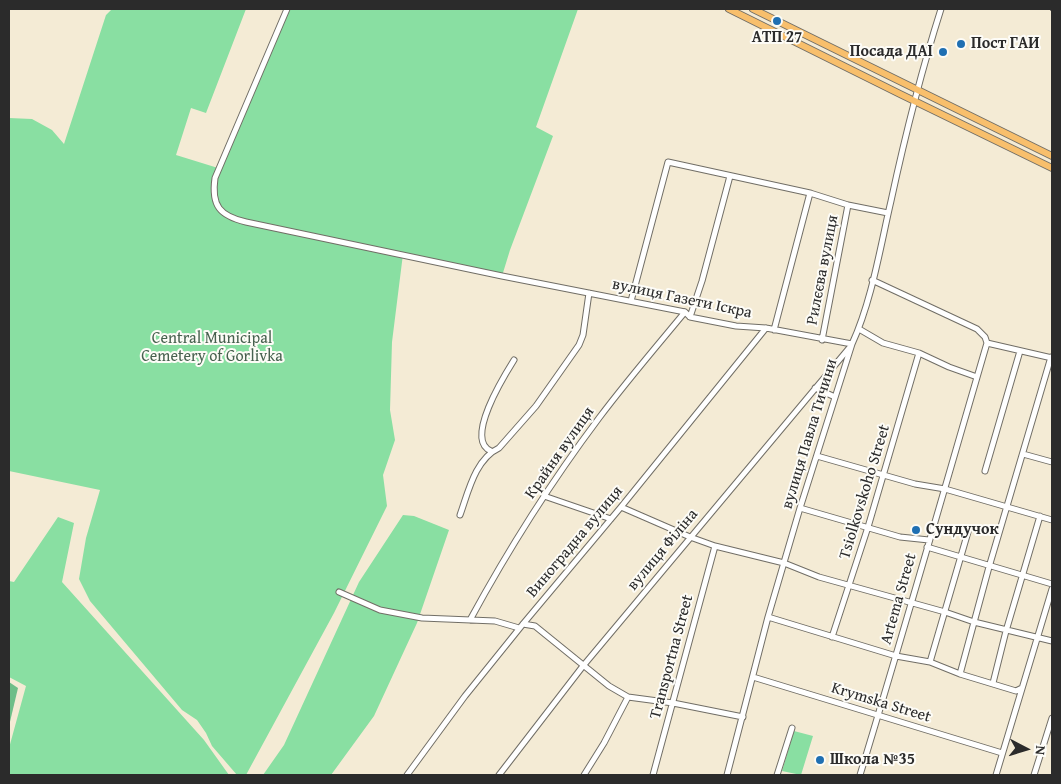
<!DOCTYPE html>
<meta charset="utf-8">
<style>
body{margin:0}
#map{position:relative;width:1061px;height:784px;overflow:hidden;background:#f4ebd5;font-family:"Gentium Book Plus",serif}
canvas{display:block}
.frame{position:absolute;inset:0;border:10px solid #2b2b2b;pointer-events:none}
.north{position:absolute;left:1001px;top:724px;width:50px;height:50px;-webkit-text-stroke:4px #fdfcf7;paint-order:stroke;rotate:95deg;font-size:14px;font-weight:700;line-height:20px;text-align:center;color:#2b2b2b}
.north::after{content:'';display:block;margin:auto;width:18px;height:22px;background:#2b2b2b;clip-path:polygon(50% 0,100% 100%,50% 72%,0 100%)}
</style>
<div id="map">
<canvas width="1061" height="784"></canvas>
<div class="frame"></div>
<div class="north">N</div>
</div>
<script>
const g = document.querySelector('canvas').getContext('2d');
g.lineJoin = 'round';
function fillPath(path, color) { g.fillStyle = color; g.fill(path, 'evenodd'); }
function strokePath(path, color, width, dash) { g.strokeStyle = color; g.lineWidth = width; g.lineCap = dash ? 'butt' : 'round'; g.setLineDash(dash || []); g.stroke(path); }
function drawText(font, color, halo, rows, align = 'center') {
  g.font = font + ' "Gentium Book Plus",serif'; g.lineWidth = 4; g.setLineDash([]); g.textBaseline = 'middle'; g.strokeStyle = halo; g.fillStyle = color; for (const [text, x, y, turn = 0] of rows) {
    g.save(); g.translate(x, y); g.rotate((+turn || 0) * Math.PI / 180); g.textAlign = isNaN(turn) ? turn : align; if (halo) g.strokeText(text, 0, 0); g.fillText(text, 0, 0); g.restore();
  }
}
const green = new Path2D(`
 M112,9H246L206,113L191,108L176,155L218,168L287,9H578L536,127L553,136L510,250L502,276L403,254L392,342L390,410L395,440L383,475L387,506L334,613L246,775H237L212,746L206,733L197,720L182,710L90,601L79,579L86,538L100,490L9,471V118L32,119L52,130L64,144L106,15Z
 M403,515L414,516L449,530L417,623L374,716L331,775H263L284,745L359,582Z
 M58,517L74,523L62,582L204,740L229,775H9V748L26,686L9,677V581L14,582Z
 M794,731L813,736L801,775L782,771Z`);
const forest = new Path2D(`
 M9,682L18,688L9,726Z`);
const minor = new Path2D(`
 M287,9L215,178C211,206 220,216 246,222L502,276L685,312L690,317L736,326L766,328L852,344
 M872,280L977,329L985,337L987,343
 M631,301L668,162L810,193L848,205L888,213
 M690,317L702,281L730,176
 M859,329L883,343L919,353L949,367L977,377
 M774,330L810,193
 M822,340L848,205
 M987,343L1052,358
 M815,388L835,397
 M491,451C464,440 504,376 514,360
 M1023,454L1052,462
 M817,456L915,484L945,489L1052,520
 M985,471L1020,351
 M544,496L611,519
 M621,507L690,537L715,546L784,563L819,577L945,612L974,622L1052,641
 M800,508L900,537L929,540
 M460,515C468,493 475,459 499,448L536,406L579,345L583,335L589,293
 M927,547L1052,584
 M339,592L380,610L422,618L495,621L519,628
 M768,617L896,656L930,662L960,674L1016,691L1022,688
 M470,620C508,550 551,482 599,418C626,382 656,347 685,312
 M523,624L535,626L609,686L628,697L673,703L743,717
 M832,637L868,527L919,353
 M930,662L968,532
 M960,674L989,567L1051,357
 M753,677L1002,753
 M993,683L1006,631L1040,516
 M407,775L465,696L523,624L621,507L766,328
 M499,775L583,666L850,347
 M584,775L604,743L628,697
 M653,775L715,546
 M727,775L768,617L800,508L852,344C872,300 880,248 891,201C905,136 921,72 941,9
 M777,775L792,728
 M860,775C904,631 945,487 987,343
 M996,775L1052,589
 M1034,775L1052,718`);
const major = new Path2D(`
 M729,9L900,94L1052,168
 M753,9L1052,156`);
const rail = new Path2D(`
 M1051,9L1052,10`);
const markers = [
 [777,21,5,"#1f6fb2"],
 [961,44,5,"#1f6fb2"],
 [943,52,5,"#1f6fb2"],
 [916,530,5,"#1f6fb2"],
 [820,760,5,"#1f6fb2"]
];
const poiNames = [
 ["АТП 27",777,38,"center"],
 ["Пост ГАИ",971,44],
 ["Посада ДАІ",933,52,"right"],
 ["Сундучок",926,530],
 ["Школа №35",830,760]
];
const streetNames = [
 ["Рилєєва вулиця",823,270,-79],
 ["вулиця Газети Іскра",682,299,12],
 ["вулиця Павла Тичини",810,434,-73],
 ["Крайня вулиця",560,453,-55],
 ["Tsiolkovskoho Street",865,492,-73],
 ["Виноградна вулиця",575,542,-50],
 ["вулиця Філіна",663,550,-50],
 ["Artema Street",899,599,-74],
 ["Transportna Street",672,657,-75],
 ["Krymska Street",881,703,17]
];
const parkNames = [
 ["Central Municipal",212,339],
 ["Cemetery of Gorlivka",212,357]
];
fillPath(green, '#89dfa2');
fillPath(forest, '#6ebe88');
strokePath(minor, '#716e66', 7);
strokePath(major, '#716e66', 8);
strokePath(minor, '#fff', 5);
strokePath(major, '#f8bf6c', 6);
strokePath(rail, '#2b2b2b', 3);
strokePath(rail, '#fdfcf7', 1, [4]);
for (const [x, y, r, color] of markers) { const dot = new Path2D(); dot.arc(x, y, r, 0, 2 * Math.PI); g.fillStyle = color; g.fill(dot); strokePath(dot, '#fdfcf7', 2); }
drawText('bold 16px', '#2b2b2b', '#fdfcf7', poiNames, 'left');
drawText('16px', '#2b2b2b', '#fdfcf7', streetNames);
drawText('16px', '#47614f', '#fdfcf7', parkNames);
</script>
